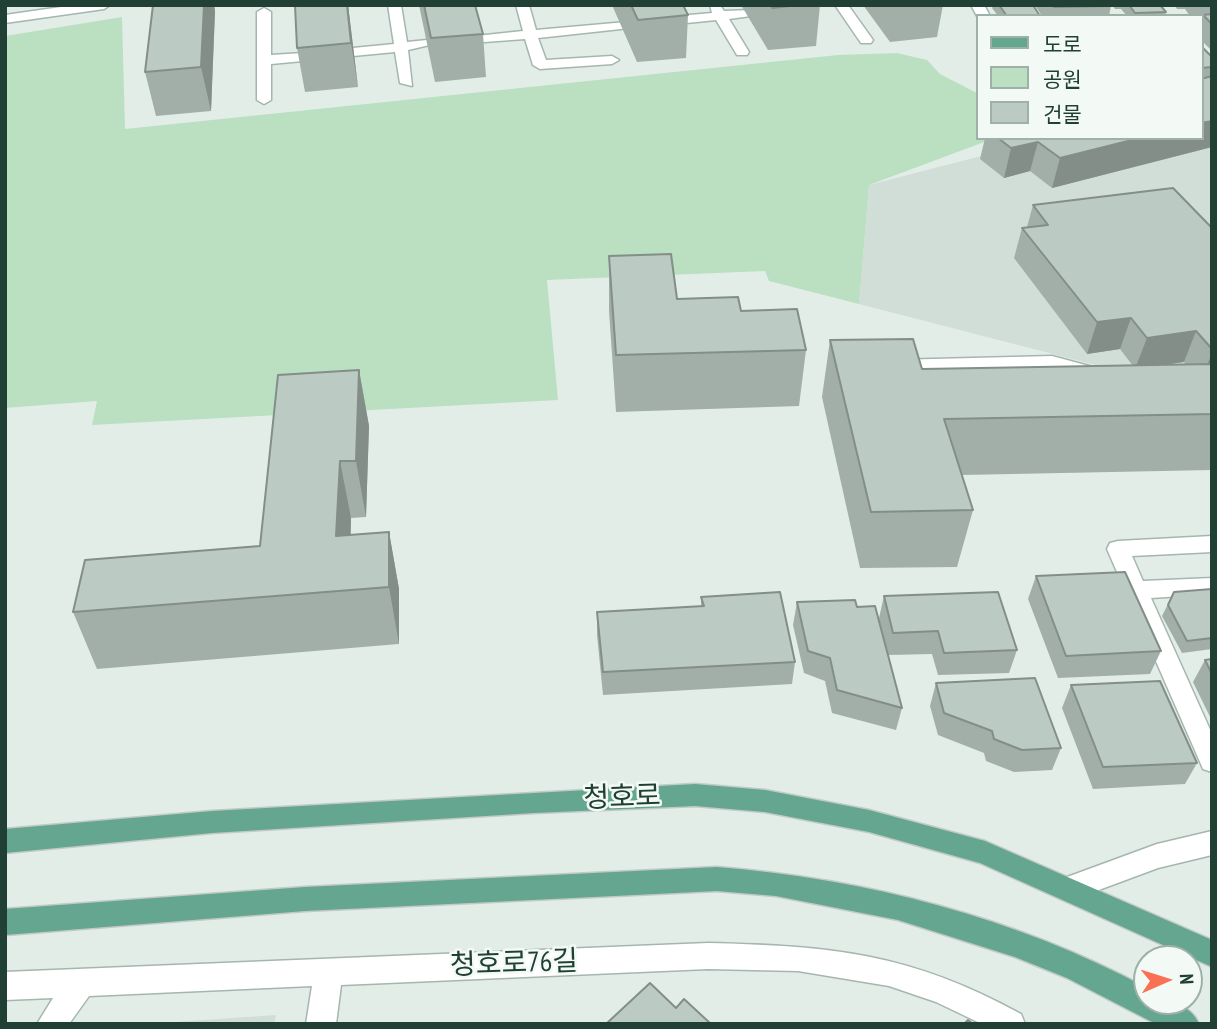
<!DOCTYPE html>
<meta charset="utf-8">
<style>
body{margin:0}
#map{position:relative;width:1217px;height:1029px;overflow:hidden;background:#e3ede8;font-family:"PT Sans Narrow","Noto Sans KR",sans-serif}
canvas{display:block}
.frame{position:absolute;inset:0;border:7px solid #214035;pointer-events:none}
.legend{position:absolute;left:976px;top:14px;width:228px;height:126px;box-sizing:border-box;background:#f3faf6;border:2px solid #9fb0a9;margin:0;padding:9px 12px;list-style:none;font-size:21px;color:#214035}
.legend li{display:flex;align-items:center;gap:14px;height:35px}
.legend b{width:35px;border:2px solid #9fb0a9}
.north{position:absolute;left:1133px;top:945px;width:70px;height:70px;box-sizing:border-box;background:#f3faf6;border:2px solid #9fb0a9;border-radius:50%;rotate:87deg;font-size:19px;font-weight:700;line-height:28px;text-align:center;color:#214035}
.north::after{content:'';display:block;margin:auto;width:24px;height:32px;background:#fa7054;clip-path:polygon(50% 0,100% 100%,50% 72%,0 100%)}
</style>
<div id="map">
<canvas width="1217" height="1029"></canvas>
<div class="frame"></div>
<ul class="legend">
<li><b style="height:9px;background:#65a690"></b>도로</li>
<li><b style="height:19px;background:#bae0c1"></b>공원</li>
<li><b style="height:19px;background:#bbcbc3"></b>건물</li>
</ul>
<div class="north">N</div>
</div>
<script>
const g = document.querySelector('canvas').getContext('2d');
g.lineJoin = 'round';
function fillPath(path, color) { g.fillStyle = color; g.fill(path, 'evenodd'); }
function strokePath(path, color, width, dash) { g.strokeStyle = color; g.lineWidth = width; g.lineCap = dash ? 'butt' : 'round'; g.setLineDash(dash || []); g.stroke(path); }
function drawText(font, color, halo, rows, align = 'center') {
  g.font = font + ' "PT Sans Narrow","Noto Sans KR",sans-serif'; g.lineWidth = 5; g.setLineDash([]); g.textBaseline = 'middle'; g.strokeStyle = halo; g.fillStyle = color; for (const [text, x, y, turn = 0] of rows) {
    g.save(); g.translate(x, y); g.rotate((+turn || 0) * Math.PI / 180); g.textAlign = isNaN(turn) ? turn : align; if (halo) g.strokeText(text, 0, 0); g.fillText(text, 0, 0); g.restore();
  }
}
const built = new Path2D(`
 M1212,97V395L859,304L869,185L1051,138H1201Z
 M276,1015L274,1024H146Z`);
const green = new Path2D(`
 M122,17L125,129L838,55L897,53L927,60L940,74L977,93V138H995L869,185L859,304L769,281L765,271L547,280L558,400L92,425L97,401L5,408V36Z`);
const minor = new Path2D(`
 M75,5H110L104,9L5,23V15Z
 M388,5H401L407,42L427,40L434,44L408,50L412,86L400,83L395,52L353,56L346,52L353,48L394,44Z
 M516,5H529L536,30L626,22V28L621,29L538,38L546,60L612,56L619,60L612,64L540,69L533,65L525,39L471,43V37L476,36L523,31Z
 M710,5H720L724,11L751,10V16L729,19L749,52L747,55H737L716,20L667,25L660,21L667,17L712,13Z
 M835,5H848L873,40L871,43H861Z
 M971,5H984L990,16H977Z
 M264,8L271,12V55L303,53L310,57L303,61L271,64V100L264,104L257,100V12Z
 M1052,356L1104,370L1106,374L1097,380L1052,368L893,372L884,366L893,360Z
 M1212,536V552L1132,556L1143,581L1212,578V594L1151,598L1212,734V772L1203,769L1200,762L1107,549L1110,543L1118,541Z
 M1212,831V855L1158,868L1069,901L1059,898L1056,889L1059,880L1157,844Z
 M708,943C832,946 910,953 1021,1014L1025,1024H982L936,1002L889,986L798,971L708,969L341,985L336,1024H306L312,986L89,996L69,1024H37L53,998L5,1000V972Z`);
const major = new Path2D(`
 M695,784L765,790L869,810L985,841L1212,940V967L980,863L869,832L765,812L695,806L534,813L212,833L5,853V829L212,811Z
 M717,867C866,879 1015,917 1147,988V1001C1168,1001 1190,1003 1199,1024H1156L1067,978L1015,957L898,920L776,896L717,891L305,911L5,935V909L305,887Z`);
const wall = new Path2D(`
 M153,5H214L215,11L211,111L156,116L145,72Z
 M295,5H348L358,87L305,92L297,48Z
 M419,5H475L483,34L486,77L435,82Z
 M612,5H683L688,15L686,58L637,62Z
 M741,5H820L816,46L768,50Z
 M863,5H943L937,37L890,42Z
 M989,5H1033L1040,16H998L992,8L993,6Z
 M1035,5H1111V6L1109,16H1042Z
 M1112,5H1160L1166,12L1165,16H1127L1121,9H1115Z
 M1174,5H1212V51L1204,43L1202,48L1212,57V147L1052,188L1030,171L1004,178L980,159L985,138H1201V16H1190L1185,9H1177Z
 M1033,205L1212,228V470L962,475L973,510L957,567L860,568L822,397L830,340L922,369L1133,366L1120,349L1087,354L1014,258L1022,228L1027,227ZM1184,362L1186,365H1165Z
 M609,256L677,299L741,311L806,350L799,406L616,412L609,311Z
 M359,370L369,426L366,517L351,518V535L389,532L399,589V644L97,669L73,612L260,546Z
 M1036,576L1161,651L1150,674L1058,678L1028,599Z
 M1212,589V649L1182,653L1162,616L1174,592Z
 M884,596L1017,650L1009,673L938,675L932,654L888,655L902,708L896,730L832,713L825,681L804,673L793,625L797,602L857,607L879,618Z
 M701,597L795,662L792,684L603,695L597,635V612L701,606Z
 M1212,659V721L1193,682L1205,660Z
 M936,683L1061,748L1052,770L1014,772L986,761L984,753L938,735L930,706Z
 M1071,685L1197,763L1185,784L1093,789L1062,708Z`);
const shadedWall = new Path2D(`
 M204,5H214L215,11L211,111L201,67Z
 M347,5H348L358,87L351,43Z
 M1212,121V147L1052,188L1060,158L1140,138H1201V123Z
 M1038,142L1030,171L1004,178L1011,148Z
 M1131,318L1120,349L1087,354L1097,322Z
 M1196,331L1184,362L1135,369L1147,338Z
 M1212,353V380L1200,382Z
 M359,370L369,426L366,517L356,461Z
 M340,461L351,518L348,593L336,536Z
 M389,532L399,589V644L389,587Z`);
const building = new Path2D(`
 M153,5H204L201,67L145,72Z
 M295,5H347L351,43L297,48Z
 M424,5H475L483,34L431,38Z
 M631,5H683L688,15L638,20Z
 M771,5H799L772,8Z
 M999,5H1033L1040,16H1007Z
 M1053,5H1111V6L1054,7Z
 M1129,5H1160L1166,12L1135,13Z
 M1212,14V24L1203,15Z
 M1201,48H1203L1212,57V67L1201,68Z
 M1212,76V121L1201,123V79Z
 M998,138H1140L1060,158L1038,142L1011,148Z
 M1173,188L1212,228V349L1196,331L1147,338L1131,318L1097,322L1022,228L1048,225L1033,205Z
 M671,254L677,299L738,297L741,311L797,309L806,350L616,355L609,256Z
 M913,339L922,369L1212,364V414L944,419L973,510L871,512L830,340Z
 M359,370L356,461H340L336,536L389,532V587L73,612L85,560L260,546L278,375Z
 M1125,572L1161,651L1066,656L1036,576Z
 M1212,589V638L1187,641L1168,605L1174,592Z
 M780,592L795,662L603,672L597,612L704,606L701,597Z
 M998,592L1017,650L944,653L938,631L893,633L884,596Z
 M855,600L857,607L875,606L902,708L837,690L830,658L808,651L797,602Z
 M1212,659V674L1205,660Z
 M1035,678L1061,748L1022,750L994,739L992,731L944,713L936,683Z
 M1160,681L1197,763L1103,767L1071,685Z
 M650,983L676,1008L684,999L711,1024H606Z
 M968,1020L973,1024H964Z`);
const nearStreetnames = [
 ["청호로",622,798,-2],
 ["청호로76길",514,964,-2]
];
fillPath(built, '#d1ddd7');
fillPath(green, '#bae0c1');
strokePath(minor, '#a5b6af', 3);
strokePath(major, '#c1cac6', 3);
fillPath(minor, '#fff');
fillPath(major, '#65a690');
fillPath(wall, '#a1afa8');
fillPath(shadedWall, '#838e88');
fillPath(building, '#bbcbc3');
strokePath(building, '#838e88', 2);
drawText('28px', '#214035', '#f3faf6', nearStreetnames);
</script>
